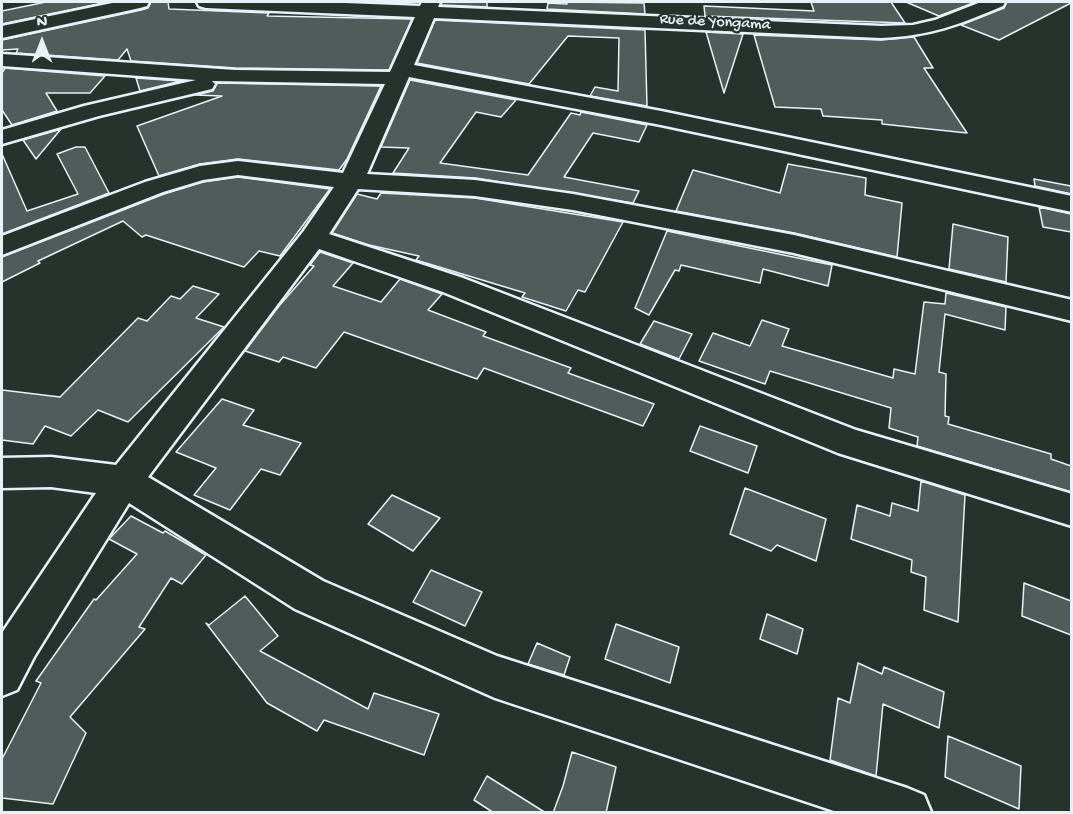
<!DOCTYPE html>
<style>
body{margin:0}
#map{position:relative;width:1073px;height:814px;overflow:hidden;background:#26332d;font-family:"Gochi Hand",sans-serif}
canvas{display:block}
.frame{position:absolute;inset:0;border:3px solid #e8f1f8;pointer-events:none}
.north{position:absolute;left:12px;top:12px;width:60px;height:60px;-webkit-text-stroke:4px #26332d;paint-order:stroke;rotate:0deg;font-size:16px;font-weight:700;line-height:24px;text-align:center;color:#e8f1f8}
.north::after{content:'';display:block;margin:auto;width:21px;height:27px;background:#e8f1f8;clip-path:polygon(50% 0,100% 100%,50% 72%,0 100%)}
</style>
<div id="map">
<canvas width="1073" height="814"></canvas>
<div class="frame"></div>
<div class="north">N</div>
</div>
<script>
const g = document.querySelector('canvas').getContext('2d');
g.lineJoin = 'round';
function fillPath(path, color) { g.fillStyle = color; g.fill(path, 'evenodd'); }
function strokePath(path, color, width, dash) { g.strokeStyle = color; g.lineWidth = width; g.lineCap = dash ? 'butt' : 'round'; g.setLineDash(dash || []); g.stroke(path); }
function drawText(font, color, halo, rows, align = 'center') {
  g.font = font + ' "Gochi Hand",sans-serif'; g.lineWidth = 4.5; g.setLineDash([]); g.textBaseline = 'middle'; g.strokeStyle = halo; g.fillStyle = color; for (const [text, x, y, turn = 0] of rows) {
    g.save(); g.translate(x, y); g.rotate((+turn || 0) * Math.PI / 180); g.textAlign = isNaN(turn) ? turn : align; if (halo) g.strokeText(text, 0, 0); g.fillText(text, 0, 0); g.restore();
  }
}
const building = new Path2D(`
 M46,2H108L2,24V11Z
 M151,2H168L169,9L269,13L267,16L412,19L389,70L235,68L131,61L127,49L118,60L16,53L18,49L2,50V40L141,10L148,8Z
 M442,2H487V7L441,5Z
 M567,2L644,3L645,14L547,9L548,3L567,4Z
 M811,2H891L905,23L705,16L704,6L814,11Z
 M906,2H976L939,16Z
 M1007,2H1071V3L999,40L961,25L1004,8Z
 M435,20L645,30L647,106L590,96L595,87L618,91L619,38L568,36L529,84L417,63Z
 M706,32L743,34L724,93Z
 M754,35L881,40L914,37L933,68H924L967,133L882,124V120L823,116L821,109L775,107Z
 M5,68L105,76L90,93H46L57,111L12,125L2,110V73Z
 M136,78L181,81L140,91Z
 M410,80L516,100L501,117L476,112L440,163L528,175L571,113L580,115L581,112L647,125L639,142L593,133L564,177L639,191L633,203L475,178L393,173L409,148L381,147Z
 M217,83L381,86L347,159L339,170L238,159L200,164L159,176L137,126L222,96L195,95L213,91Z
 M61,129L36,159L23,140Z
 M76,147H85L109,193L2,234V154L27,211L78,194L57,154Z
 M788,164L866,178L865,195L902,203L897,257L794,233L676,211L693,170L780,193Z
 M238,177L330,189L280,256L259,251L244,267L146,235L142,237L123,221L38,261L40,263L2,282V257L164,194L203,182Z
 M1034,179L1071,186V194L1035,186Z
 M381,193L475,198L623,222L585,292L578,290L566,311L522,297L525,293L416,260L419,256L369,245L332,233L357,194L377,199Z
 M1039,207L1071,214V232L1043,227Z
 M953,224L1008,237L1006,282L949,269Z
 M667,231L832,265L828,286L763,269L760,283L681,265L679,271L675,270L649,315L635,308Z
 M320,252L353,263L333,286L381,302L400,279L442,294L428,310L486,332L483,336L571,368L568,373L654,404L643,426L484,368L477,379L344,332L316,368L283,357L279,362L245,351L279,306L314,266L310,265Z
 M193,286L219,294L196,318L224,327L128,422L98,410L71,436L45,426L33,444L2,440V390L60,397L138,318L147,321L171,296L180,299Z
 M946,293L1006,307L1005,330L945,314L939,372L946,374L945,416L949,417L948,424L1051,454V459L1071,466V492L917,446L918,437L889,428L891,408L770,371L765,384L699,361L713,333L750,346L762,320L789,329L782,346L893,378L894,369L915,374L924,302L945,304Z
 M654,321L692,334L679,359L640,344Z
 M222,399L254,410L243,425L301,443L280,475L261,469L230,510L194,495L216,468L176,452Z
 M700,426L757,446L748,473L690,451Z
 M921,481L965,495L958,622L924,610L926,577L911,572L912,560L851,539L857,505L890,516L892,503L918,511Z
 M745,488L826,519L816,561L777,545L771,551L730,534Z
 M392,495L440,518L413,551L368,524Z
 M131,516L163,533L165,531L206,555L182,584L171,578L139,627L145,629L70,717L86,733L53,804L2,798V759L41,683L36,681L94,599L96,600L137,554L109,539Z
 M431,570L482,592L465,626L413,602Z
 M1024,583L1071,601V635L1022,616Z
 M245,596L278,636L260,651L368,709L374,693L439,714L424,755L324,720L317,731L267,703L206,623L209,625Z
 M767,614L803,629L797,654L760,639Z
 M616,624L679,647L670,683L605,659Z
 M537,643L570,657L564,675L528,664Z
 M858,663L882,674L884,667L944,692L939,728L883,704L876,776L830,760L838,698L850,703Z
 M948,736L1021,766L1019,809L945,777Z
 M572,752L616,767L606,813H553L563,786Z
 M487,776L546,813H494L474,800Z`);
const street = new Path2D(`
 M117,2H149L147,6L140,8L2,38V26Z
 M197,2H320L420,6L422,2H440L438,7L881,26L913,25L935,20L981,2H1005L1003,6C958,25 930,36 881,38L434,18L414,65L661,111L1072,196V212L661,125L409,77L367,174L475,180L573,194L794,235L1072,300V321L794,253L573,210L475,196L358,189L329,234L463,278L856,430L1072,494V526L838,453L443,292L319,249L148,477L323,581L497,656L907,788L924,795L931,812H837L495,698L295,609L129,503L34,657L17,690L2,696V633L96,493L51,487L2,488V458L51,457L116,465L303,232L334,187L238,175L203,180L163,192L2,255V236L145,182L200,166L238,161L343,173L385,84L212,81L215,84L212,89L99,116L2,144V130L84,106L196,80L2,66V54L235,70L390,72L415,17L206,8L199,6Z`);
const farStreetnames = [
 ["Rue de Yongama",715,23,3]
];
fillPath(building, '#505c59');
strokePath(building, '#e8f1f8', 1.5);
strokePath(street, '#e8f1f8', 5);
fillPath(street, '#26332d');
drawText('16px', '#e8f1f8', '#26332d', farStreetnames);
</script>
